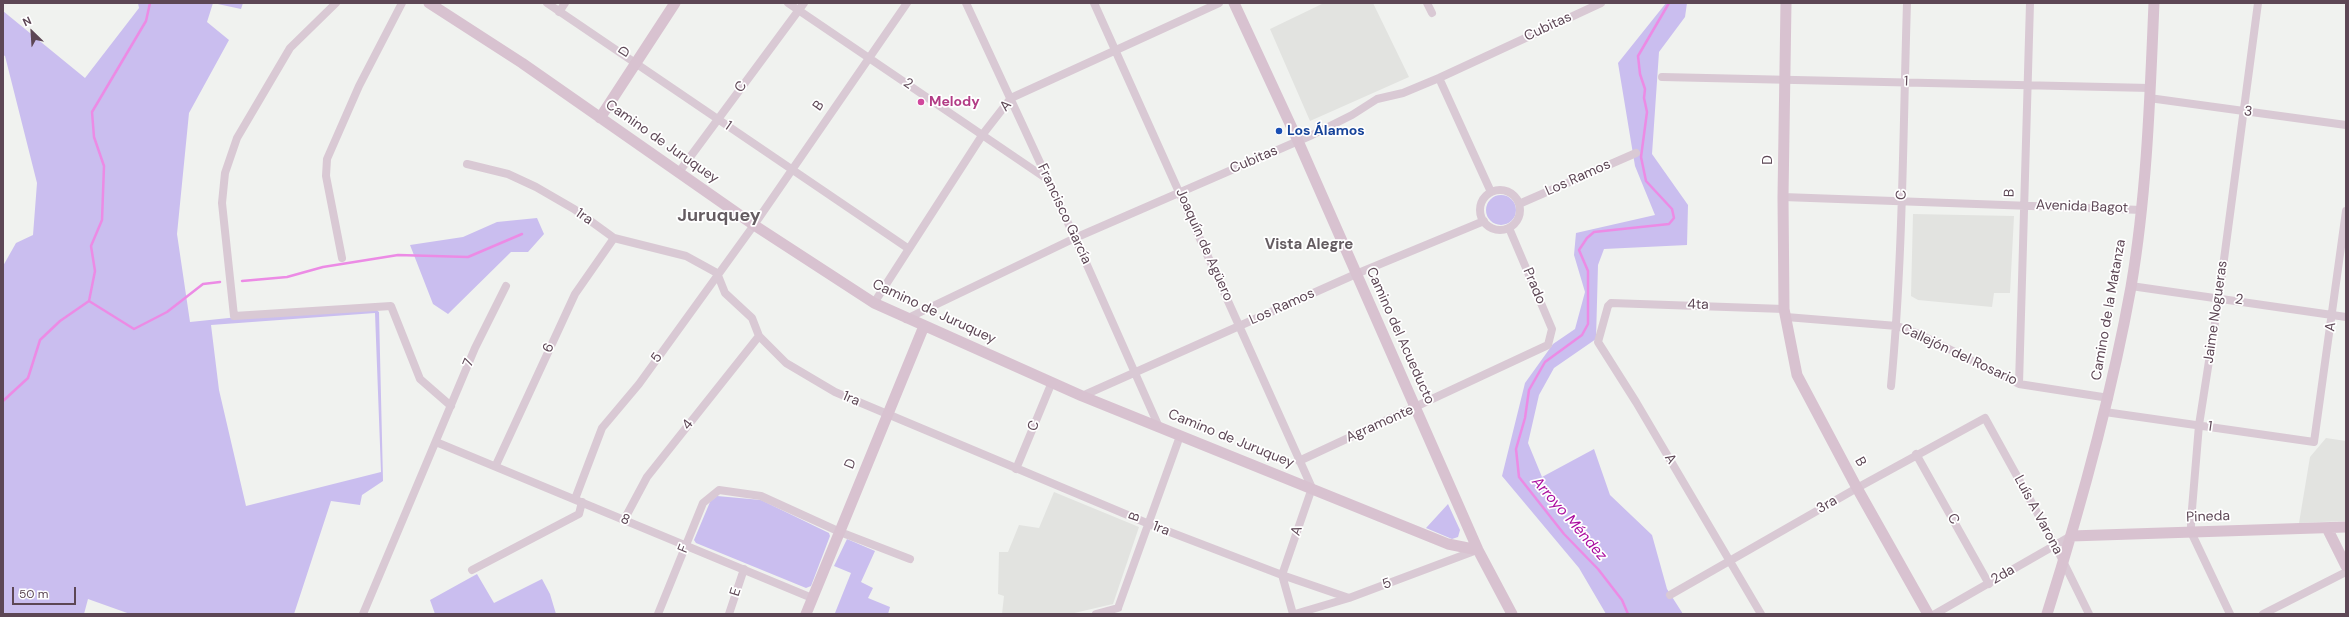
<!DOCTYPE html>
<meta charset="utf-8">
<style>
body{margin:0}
#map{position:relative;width:2349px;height:617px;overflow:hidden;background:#f0f2ef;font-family:"DM Sans",sans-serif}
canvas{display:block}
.frame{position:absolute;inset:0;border:4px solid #5d4755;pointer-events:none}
.north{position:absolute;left:12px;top:12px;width:40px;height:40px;-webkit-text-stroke:3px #fff;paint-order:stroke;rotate:335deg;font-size:11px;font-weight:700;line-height:16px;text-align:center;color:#5d4755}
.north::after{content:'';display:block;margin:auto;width:14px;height:18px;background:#5d4755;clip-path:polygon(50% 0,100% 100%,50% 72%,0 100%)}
.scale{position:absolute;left:12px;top:587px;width:64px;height:18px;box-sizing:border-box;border:2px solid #5d4755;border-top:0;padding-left:5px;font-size:12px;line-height:14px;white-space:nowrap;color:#5d4755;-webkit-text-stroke:3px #fff;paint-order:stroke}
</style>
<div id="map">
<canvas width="2349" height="617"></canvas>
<div class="frame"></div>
<div class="north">N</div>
<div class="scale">50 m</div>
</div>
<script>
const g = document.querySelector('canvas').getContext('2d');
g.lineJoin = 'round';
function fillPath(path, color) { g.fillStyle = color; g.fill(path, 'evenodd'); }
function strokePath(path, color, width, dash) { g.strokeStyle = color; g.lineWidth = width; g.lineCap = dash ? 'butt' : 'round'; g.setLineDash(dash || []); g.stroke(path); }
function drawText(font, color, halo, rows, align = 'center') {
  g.font = font + ' "DM Sans",sans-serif'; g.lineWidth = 3.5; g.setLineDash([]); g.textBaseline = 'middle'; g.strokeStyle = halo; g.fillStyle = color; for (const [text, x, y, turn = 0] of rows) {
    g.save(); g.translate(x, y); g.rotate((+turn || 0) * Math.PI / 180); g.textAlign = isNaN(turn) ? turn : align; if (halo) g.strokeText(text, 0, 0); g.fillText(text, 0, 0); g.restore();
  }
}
const education = new Path2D(`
 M1324,3H1373L1409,77L1310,121L1270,29Z
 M1913,214L2014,216L2010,293H1994L1992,307L1918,300L1911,296Z
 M2326,438L2346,441V521L2299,523L2310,457Z
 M1054,492L1139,527L1113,604L1070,614H1002L1004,596L998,594L999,552H1008L1019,525L1039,528Z`);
const green = new Path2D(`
 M138,3H243L241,9L213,3L207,22L229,40L189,113L177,234L190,322L248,316L375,309L379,312L383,481L362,495L360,505L331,501L294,614H130L88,599L84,614H3V266L16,243L33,235L37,183L5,56L3,55V11L85,78L139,8ZM375,313L381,472L246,506L219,390L211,325Z
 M1666,3H1687L1685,17L1659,52L1652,154L1688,205L1687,245L1604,249L1598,265L1596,339L1554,368L1539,395L1528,443L1542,477L1594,449L1610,495L1652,535L1667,589L1683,614H1606L1579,568L1502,476L1525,383L1553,344L1575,329L1585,292L1574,255L1576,233L1655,215L1635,166L1618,63Z
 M1486 210a15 15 0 1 1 30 0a15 15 0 1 1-30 0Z
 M537,218L544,234L528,252H511L448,314L433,304L410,245L463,237L497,222Z
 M717,496L761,500L829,533L830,536L811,586L806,588L696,543L694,540L710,502Z
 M1448,504L1460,530L1458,537L1452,539L1426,528Z
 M847,539L875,551L861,582L873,588L868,598L890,607L888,614L835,613L851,573L834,566Z
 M477,574L494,603L542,579L550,594L556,614H435L430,600Z`);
const stream = new Path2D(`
 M242,281L287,277L323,267L398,255L468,257L522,234
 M89,301L134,329L167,312L203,284L220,282
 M3,401L28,378L40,340L60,321L89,301L95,271L91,246L102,220L104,166L94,137L92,112L146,21L150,3
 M1628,614L1622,600L1598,569L1564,534L1519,477L1516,449L1525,418L1529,390L1545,362L1582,335L1588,324V271L1579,250L1587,238L1594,232L1669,224L1674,218L1672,209L1646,181L1641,157L1647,112L1644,98L1645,89L1640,74L1638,56L1669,3`);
const street = new Path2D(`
 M336,3L290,48L237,138L225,173L222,203L234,316L391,306L420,379L451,406
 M547,3L909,249
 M788,3L1047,179
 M966,3L1075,238L1159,427
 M1094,3L1312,488L1282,575L1293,614
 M1427,3L1432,13
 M559,12L565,3
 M1662,77L2150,88
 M1439,78L1491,192
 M2149,98L2346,125
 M467,164L508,174L536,187L574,209L614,238L686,256L717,273L725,293L752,318L759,336L786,363L835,392L1149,524L1282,575L1349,598
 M679,172L804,3
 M1480 210a20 20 0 1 1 40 0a20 20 0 1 1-40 0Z
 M1783,197L2142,210
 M1519,204L1636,153
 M342,258L326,176L327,159L359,86L402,3
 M2131,286L2346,317
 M874,303L983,134L1011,98L1219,3
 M1786,317L1897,326L1919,334L2019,384L2109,398
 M906,319L1075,238L1312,135L1352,115L1377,99L1403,93L1439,78L1601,3
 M2019,384L2030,3
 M1891,386C1903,259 1903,131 1907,3
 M1082,396L1356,274L1484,221
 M2105,412L2314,442L2346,211
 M436,442L812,598
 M1916,454L1989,584
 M1299,461L1548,345L1552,329L1509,228
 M496,465L575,294L614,238
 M1016,469L1052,382
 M575,499L602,428L639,384L754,225L907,3
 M624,520L647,477L759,336
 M472,570L579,514L582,502
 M1670,595L1857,488L1985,418L2055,545L2089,614
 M1118,608L1180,436
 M363,614L475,348L506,286
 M658,614L703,503L719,490L761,496L840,532L910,559
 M729,614L744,569
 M1096,614L1118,608
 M1295,614L1349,598L1477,550
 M1761,614L1636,402L1598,342L1608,306L1611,303L1784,309
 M1935,614L2071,536
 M2230,614L2191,532V521L2199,425L2219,297L2258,3
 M2263,614L2346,572`);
const secondary = new Path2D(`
 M429,3L522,63L754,225L874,303L1082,396L1448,544L1478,550
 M1234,3L1298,141L1478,550L1512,614
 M1786,3L1783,197L1784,309L1797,375L1857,488L1928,614
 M600,118L675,3
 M2327,528L2346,566
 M2071,536L2346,527
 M806,614L924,326
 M2047,614C2081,506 2111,398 2131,287C2147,193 2150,97 2154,3`);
const markers = [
 [921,102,4,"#d1479c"],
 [1279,131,4,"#1a4fb4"]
];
const streetNames = [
 ["Cubitas",1548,27,-25],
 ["D",625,52,-57],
 ["1",1906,82,2],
 ["2",908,84,34],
 ["C",741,87,-53],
 ["B",819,106,-55],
 ["A",1006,106,-49],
 ["3",2248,112,8],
 ["1",728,126,35],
 ["Camino de Juruquey",662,142,35],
 ["Cubitas",1254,160,-23],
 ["D",1768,160,-90],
 ["Los Ramos",1578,178,-24],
 ["B",2010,193,-89],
 ["C",1902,195,-89],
 ["Avenida Bagot",2082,207,2],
 ["Francisco García",1064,214,65],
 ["1ra",584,217,35],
 ["Joaquín de Agüero",1204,245,66],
 ["Prado",1534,286,67],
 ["2",2239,300,9],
 ["4ta",1698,305,1],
 ["Los Ramos",1282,307,-24],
 ["Camino de la Matanza",2109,310,-80],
 ["Camino de Juruquey",934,312,25],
 ["Jaime Nogueras",2216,312,-82],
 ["A",2331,327,-82],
 ["Camino del Acueducto",1400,336,66],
 ["6",549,348,-66],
 ["Callejón del Rosario",1959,355,25],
 ["5",657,358,-54],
 ["7",469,363,-68],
 ["1ra",851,399,23],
 ["Agramonte",1380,424,-24],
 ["4",688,425,-52],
 ["C",1034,426,-68],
 ["1",2210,427,8],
 ["Camino de Juruquey",1231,439,22],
 ["A",1670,459,59],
 ["B",1860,462,61],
 ["D",851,464,-68],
 ["3ra",1827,505,-30],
 ["Luís A Varona",2038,515,62],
 ["B",1135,517,-70],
 ["Pineda",2208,517,-2],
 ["C",1953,519,61],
 ["8",625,520,23],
 ["1ra",1161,529,21],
 ["A",1297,531,-71],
 ["F",684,549,-68],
 ["2da",2003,575,-30],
 ["5",1387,584,-20],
 ["E",736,592,-72]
];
const hotelNames = [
 ["Melody",929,102]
];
const transitNames = [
 ["Los Álamos",1287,131]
];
const neighbourhoodNames = [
 ["Vista Alegre",1309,245]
];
const waterNames = [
 ["Arroyo Méndez",1569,519,49]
];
const districtNames = [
 ["Juruquey",719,216]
];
fillPath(education, '#e2e3e0');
fillPath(green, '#cabeef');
strokePath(stream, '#ec8be5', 2.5);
strokePath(street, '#d9c9d4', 8);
strokePath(secondary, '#d8c2d0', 11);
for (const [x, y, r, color] of markers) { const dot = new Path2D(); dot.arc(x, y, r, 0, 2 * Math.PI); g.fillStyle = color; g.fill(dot); strokePath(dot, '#fff', 1.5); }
drawText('14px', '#5d4755', '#fff', streetNames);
drawText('bold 14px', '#b23c85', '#fff', hotelNames, 'left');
drawText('bold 14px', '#164399', '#fff', transitNames, 'left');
drawText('bold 15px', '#645c61', '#fff', neighbourhoodNames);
drawText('italic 15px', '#ab0c9f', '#fff', waterNames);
drawText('bold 18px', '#645c61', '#fff', districtNames);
</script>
